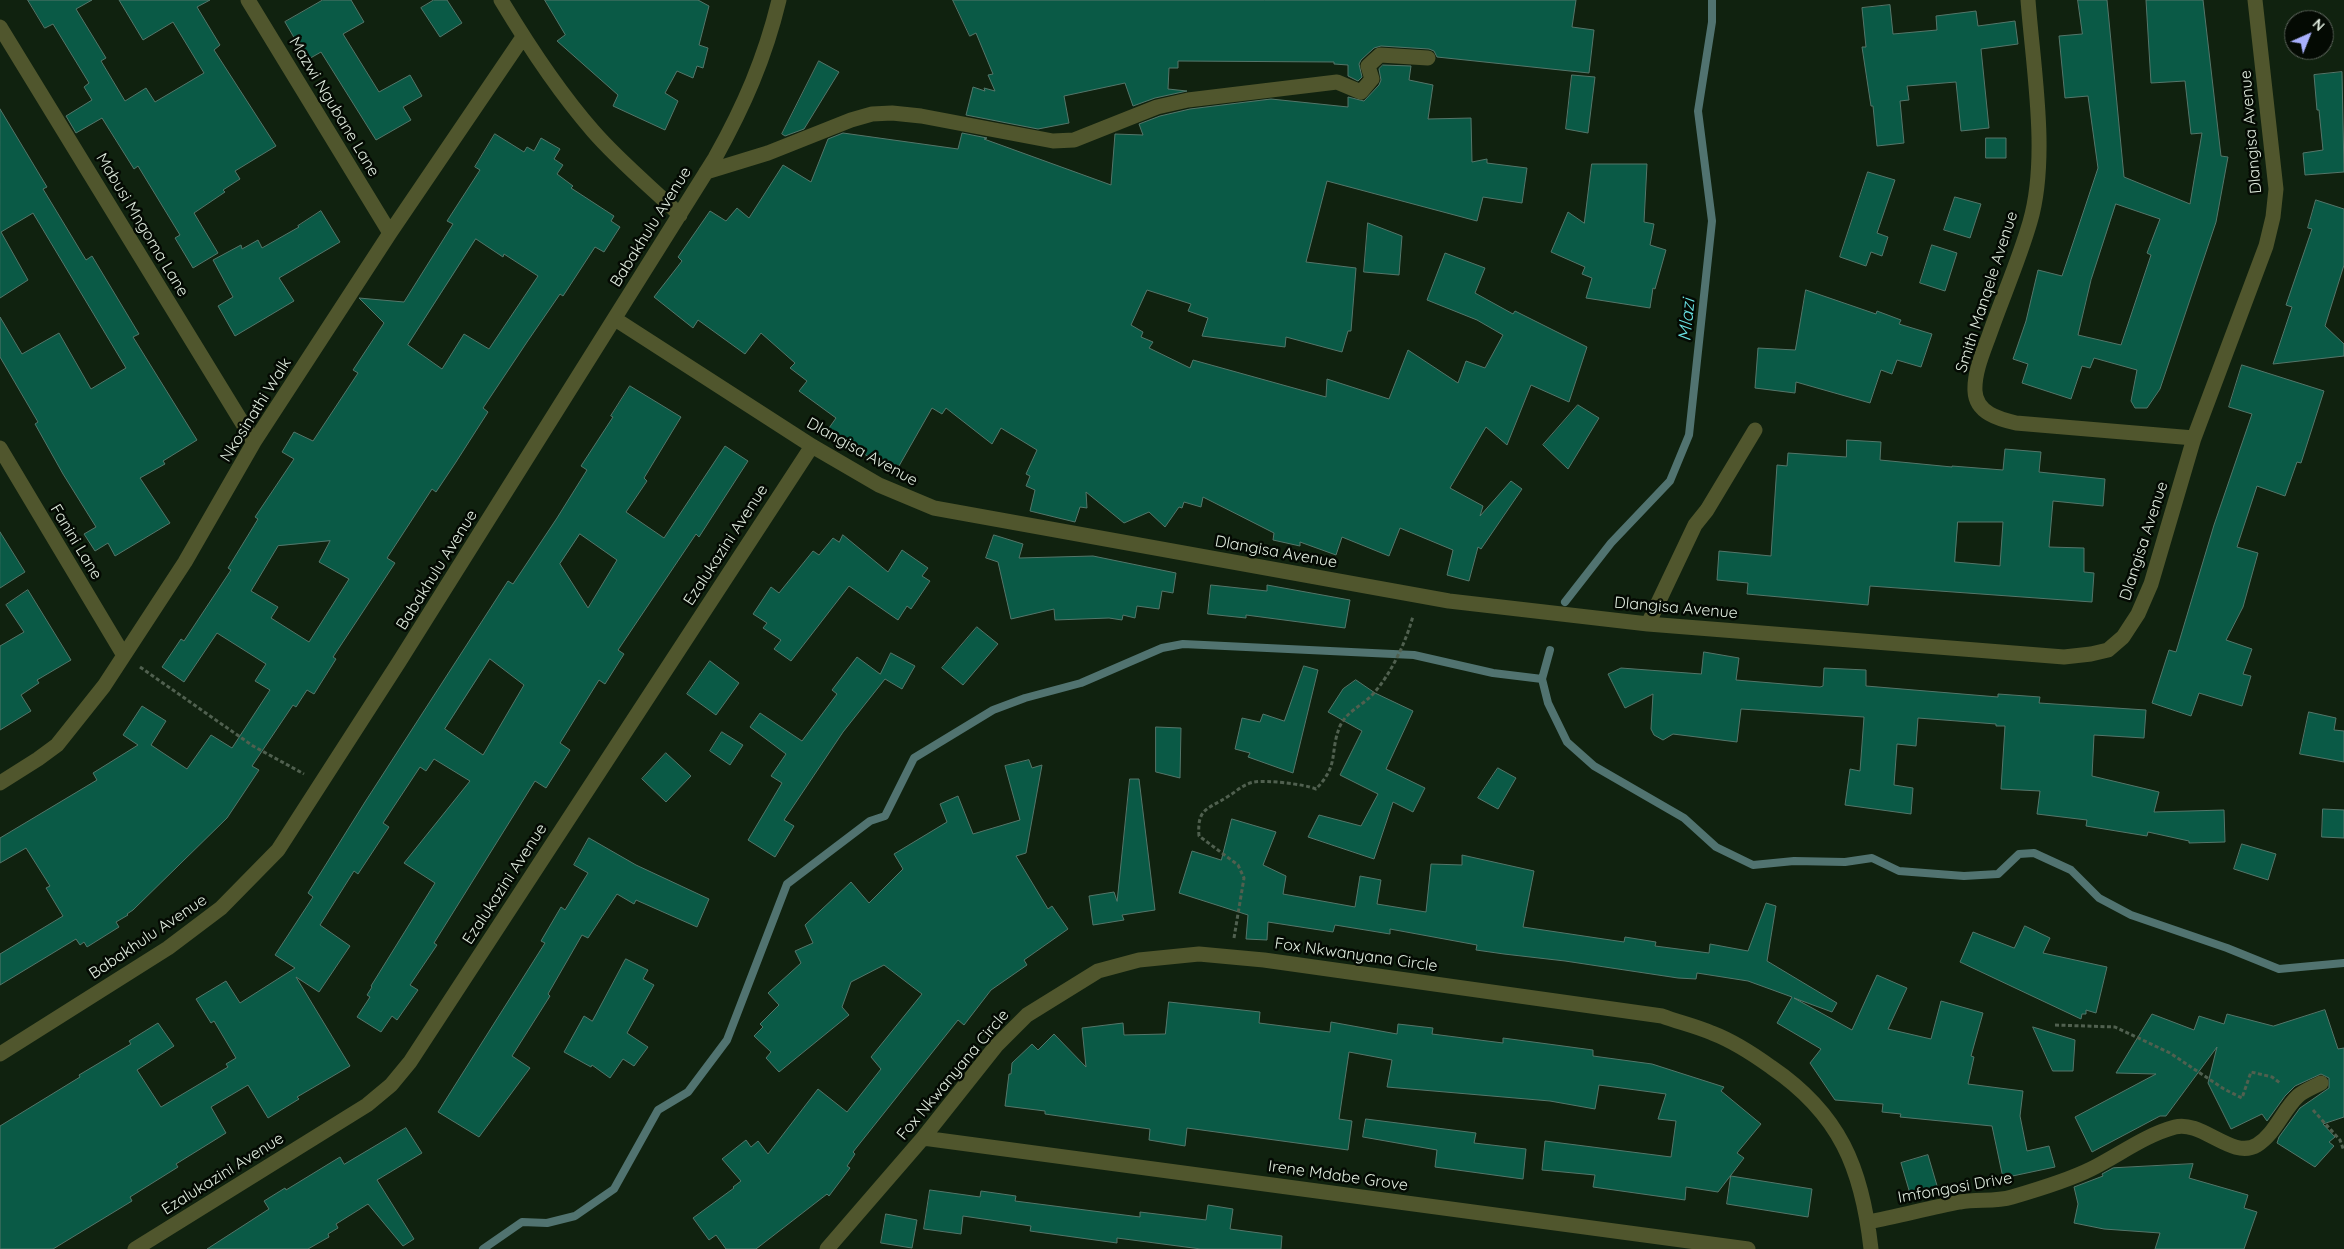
<!DOCTYPE html>
<style>
body{margin:0}
#map{position:relative;width:2344px;height:1249px;overflow:hidden;background:#10220f;font-family:Quicksand,sans-serif}
canvas{display:block}
.north{position:absolute;left:2284px;top:10px;width:50px;height:50px;box-sizing:border-box;background:#040a03;border:1px solid #5c645b;border-radius:50%;rotate:44deg;font-size:14px;font-weight:700;line-height:20px;text-align:center;color:#e0ecdf}
.north::after{content:'';display:block;margin:auto;width:18px;height:22px;background:#a8b0fc;clip-path:polygon(50% 0,100% 100%,50% 72%,0 100%)}
</style>
<div id="map">
<canvas width="2344" height="1249"></canvas>
<div class="north">N</div>
</div>
<script>
const g = document.querySelector('canvas').getContext('2d');
g.lineJoin = 'round';
function strokePath(path, color, width, dash) { g.strokeStyle = color; g.lineWidth = width; g.lineCap = dash ? 'butt' : 'round'; g.setLineDash(dash || []); g.stroke(path); }
function fillPath(path, color) { g.fillStyle = color; g.fill(path, 'evenodd'); }
function drawText(font, color, halo, rows, align = 'center') {
  g.font = font + ' Quicksand,sans-serif'; g.lineWidth = 5; g.setLineDash([]); g.textBaseline = 'middle'; g.strokeStyle = halo; g.fillStyle = color; for (const [text, x, y, turn = 0] of rows) {
    g.save(); g.translate(x, y); g.rotate((+turn || 0) * Math.PI / 180); g.textAlign = isNaN(turn) ? turn : align; if (halo) g.strokeText(text, 0, 0); g.fillText(text, 0, 0); g.restore();
  }
}
const stream = new Path2D(`
 M1565,602L1611,543L1670,481L1689,435L1712,221L1698,111L1712,22V0
 M1550,650L1542,679L1548,703L1567,742L1594,766L1684,818L1716,847L1753,865L1794,861L1845,862L1872,858L1899,871L1964,876L1998,874L2019,854L2034,853L2071,870L2099,898L2131,915L2227,948L2279,969L2344,963
 M483,1249L522,1222L547,1223L575,1216L614,1189L658,1110L688,1092L727,1040L787,884L870,821L885,816L914,758L993,710L1025,698L1081,683L1162,648L1183,644L1414,655L1493,673L1542,679`);
const building = new Path2D(`
 M28,0H92L76,9L106,58L101,61L125,101L146,88L155,102L204,73L173,22L143,40L119,0H210L197,7L220,45L214,50L276,146L235,171L240,179L223,190L225,192L194,213L218,253L193,268L175,238L180,235L138,166L134,169L102,118L76,133L66,116L92,100L84,87L89,83L53,24L45,28Z
 M323,0H351L364,22L343,34L379,92L410,75L422,96L403,107L411,120L376,140L321,52L307,60L285,22Z
 M434,0H447L462,23L440,37L421,8Z
 M545,0H698L709,6L699,45L708,48L703,68L697,66L693,78L677,71L665,93L678,101L665,130L613,106L618,95L557,41L565,35Z
 M953,0H1576L1572,27L1594,30L1589,73L1437,57L1434,51L1429,49L1381,46L1374,48L1361,60L1359,64L1362,77L1358,81L1348,76V65L1334,64V62L1178,61V68H1169L1168,89L1187,91L1155,98L1133,106L1125,83L1064,96L1069,123L1038,129L966,115L973,87L985,91L984,88L995,91L988,75L993,74L976,33L970,36Z
 M2078,0H2107L2124,177L2190,204L2202,133L2191,134L2185,81L2151,83L2146,0H2203L2221,156L2228,157L2216,222L2160,389L2147,408H2135L2131,401L2137,370L2094,358L2090,368L2082,366L2071,399L2022,383L2028,364L2013,359L2026,321L2038,270L2062,276L2098,168L2088,96L2065,98L2059,36L2082,34ZM2116,204L2160,219L2147,253L2151,255L2121,345L2078,335L2091,280Z
 M1890,5L1893,34L1937,30L1936,16L1976,11L1978,26L2015,21L2018,44L1981,49L1989,128L1961,131L1956,82L1907,86L1909,100L1900,101L1904,143L1877,146L1873,106H1871L1862,47H1866L1862,8Z
 M819,61L839,72L804,129L785,136L782,134Z
 M1383,65L1411,66L1409,80L1433,85L1428,119L1471,118L1472,162L1487,159V163L1527,168L1522,203L1483,197L1477,221L1327,181L1306,262L1356,268L1351,331H1348L1342,352L1286,337L1285,347L1202,336L1208,318L1188,311L1191,304L1147,290L1131,325L1143,332L1141,337L1153,342L1149,348L1190,368L1193,360L1326,397L1327,379L1389,399L1408,350L1458,383L1466,361L1485,368L1503,335L1477,320L1427,300L1445,253L1485,268L1475,293L1513,314L1515,311L1587,347L1569,402L1531,385L1507,445L1486,427L1450,488L1483,506L1480,516L1511,481L1522,489L1481,549L1478,547L1469,581L1447,575L1453,550L1400,528L1389,556L1342,537L1336,555L1300,542V546L1273,540L1274,533L1203,497L1201,507L1184,502L1182,508L1179,507L1165,527L1149,512L1124,523L1086,492L1087,508L1080,507L1075,522L1030,511L1035,490L1026,486L1030,476L1026,474L1037,450L1001,428L992,444L946,408L942,414L932,408L895,473L861,452L829,428L836,418L799,391L807,381L790,368L795,363L761,333L745,354L698,320L693,328L654,297L682,261L678,257L710,211L726,221L737,208L749,218L783,165L811,182L828,139L843,133L958,149L962,133L987,138L984,139L1111,185L1115,134L1143,135L1139,124L1160,116L1190,109L1271,99L1348,107V97L1364,101L1379,85L1381,80L1379,69Z
 M2342,72L2344,172L2305,175L2303,153L2323,150L2319,110H2317L2314,75Z
 M1572,75L1595,77L1588,133L1566,129Z
 M0,109L47,187L43,189L86,260L92,256L139,334L133,337L197,440L163,461L165,464L140,478L170,523L115,556L108,543L95,551L84,534L96,527L63,474L35,424L38,422L0,357V317L22,354L59,333L91,389L126,368L33,213L1,232L28,280L0,298Z
 M495,134L524,152L527,147L534,151L541,138L560,149L554,159L563,165L557,174L573,186L571,188L614,216L611,221L620,227L604,252L595,247L563,296L560,294L527,342L483,408L488,412L456,462L436,492L432,489L387,558L395,563L333,657L336,659L314,694L307,690L296,707L293,705L252,766L259,770L227,818L133,910L127,914L128,915L116,922L119,927L87,947L84,942L80,945L76,939L0,985V954L63,916L46,888L50,886L26,848L0,863V838L97,780L93,773L138,745L123,735L142,706L166,721L151,745L187,769L211,735L232,748L270,690L255,681L266,664L217,633L184,682L162,667L181,639L184,641L231,570L228,568L258,519L255,517L294,459L282,452L294,432L313,441L358,373L353,370L384,323L359,298L404,302L453,224L447,221L480,170L475,167ZM476,239L503,257L504,254L538,276L489,349L464,334L442,369L408,345ZM330,541L319,562L349,579L309,642L271,618L278,607L251,591L278,546Z
 M1986,138H2006V158H1986Z
 M1592,164H1647L1644,222L1654,224L1650,245L1666,250L1655,289L1653,288L1650,308L1586,298L1592,278L1582,274L1585,267L1551,252L1568,212L1584,223Z
 M1868,172L1895,180L1877,233L1888,237L1882,256L1871,252L1866,266L1840,257Z
 M1955,197L1981,204L1970,238L1944,230Z
 M2316,200L2344,209V265L2325,326L2344,344V356L2273,364L2292,307L2286,305L2312,229L2308,228Z
 M321,211L340,242L279,278L294,301L235,336L218,306L233,297L213,260L241,245L242,249L258,240L262,248L299,227L298,226Z
 M1368,223L1402,236L1399,275L1364,272Z
 M1932,245L1957,253L1945,291L1920,283Z
 M1806,290L1876,314L1877,311L1901,320L1899,324L1932,334L1921,367L1897,360L1892,374L1881,370L1870,403L1796,382L1795,393L1755,388L1758,348L1795,350Z
 M2242,365L2324,391L2301,463L2297,462L2285,496L2257,486L2237,547L2258,553L2243,607L2226,640L2252,649L2243,674L2251,676L2242,706L2199,693L2191,716L2152,703L2169,650L2176,652L2214,525L2252,414L2229,407Z
 M630,386L681,417L644,478L647,481L626,512L664,538L725,446L748,461L699,537L696,534L618,650L624,654L605,684L599,680L560,743L570,750L546,788L535,781L434,943L437,945L410,985L418,990L397,1020L392,1016L381,1032L357,1017L370,997L367,995L372,987L371,986L435,883L404,863L470,781L434,759L426,771L420,767L383,823L389,827L358,874L354,871L320,925L350,946L319,992L296,977L350,1066L297,1097L299,1099L268,1118L248,1085L211,1107L226,1133L176,1164L178,1167L130,1197L132,1201L53,1249H0V1126L80,1077L79,1075L131,1044L129,1041L158,1023L174,1046L137,1070L161,1107L228,1067L226,1064L236,1058L214,1021L211,1023L196,999L226,981L240,1003L295,968L275,955L313,897L308,893L365,802L508,581L513,584L557,518L587,470L581,466L613,417L611,416ZM580,534L617,560L588,608L560,564ZM490,659L524,685L483,755L445,729Z
 M1578,405L1599,418L1568,469L1543,445Z
 M1847,440L1881,442L1880,460L1952,467V466L2003,470L2005,449L2041,452L2039,472L2105,479L2103,506L2053,501L2049,547L2084,548V572L2094,573L2092,602L1870,586L1868,605L1747,594L1748,583L1717,580L1719,551L1771,556L1777,465L1787,466L1788,453L1846,457ZM1958,522H2003L2000,566L1955,562Z
 M0,532L25,572L0,588Z
 M843,535L888,572L902,550L928,568L922,576L930,581L911,609L907,606L898,620L849,586L791,661L774,649L781,640L763,628L767,623L753,614L771,587L779,593L813,551L819,555L833,538L839,542Z
 M994,535L1023,544L1019,558L1093,556L1176,573L1173,593L1162,591L1159,609L1137,606L1135,618L1123,615L1122,620L1109,618L1055,620L1054,609L1011,619L998,562L986,558Z
 M1211,585L1267,591V585L1350,600L1345,628L1246,615V618L1208,614Z
 M28,590L71,660L37,680L39,683L21,695L31,711L0,730V646L24,632L6,605Z
 M977,627L998,644L963,685L942,668Z
 M1704,652L1739,658L1736,680L1820,687L1823,686L1824,668L1866,670V686L1998,697V694L2040,697L2039,703L2146,710L2144,738L2094,735L2092,776L2159,792L2154,812L2224,810L2225,842L2189,843V841L2148,832L2147,836L2086,826L2087,820L2037,814L2040,791L2001,789L2005,726H1996V724L1918,718L1916,746L1897,744L1894,785L1913,788L1911,814L1845,805L1850,769L1860,771L1864,717L1741,709L1737,742L1673,734L1663,740L1654,735L1651,729L1653,694L1625,708L1608,674L1621,668L1701,674Z
 M891,653L915,666L902,689L885,679L843,732L784,820L794,826L775,857L748,840L782,783L771,776L786,754L750,727L760,713L802,741L837,694L832,690L857,657L880,674Z
 M710,661L739,683L716,715L687,694Z
 M1304,666L1318,670L1293,773L1248,757L1250,753L1235,749L1242,718L1260,722L1263,714L1284,721Z
 M1356,680L1375,693L1413,711L1386,769L1425,788L1413,812L1393,802L1374,859L1308,837L1319,815L1361,826L1378,794L1340,775L1362,731L1328,712L1343,689Z
 M2309,712L2336,718L2334,730L2344,731V762L2300,754Z
 M1156,727L1181,728L1180,778L1156,772Z
 M722,732L743,745L730,765L710,751Z
 M666,753L691,776L666,802L642,779Z
 M1029,760L1032,768L1042,765L1026,853L1016,856L1048,909L1052,906L1068,929L1024,960L1027,965L991,990L964,1025L958,1020L853,1152L855,1154L847,1166L850,1168L829,1196L827,1194L756,1249H726L716,1235L709,1240L693,1218L734,1188L733,1187L741,1181L722,1159L746,1140L751,1147L758,1141L768,1154L818,1089L847,1112L881,1069L871,1057L922,994L884,965L851,982L842,1007L849,1015L779,1072L766,1058L771,1052L754,1036L763,1027L760,1024L779,1005L768,993L801,963L795,951L813,943L805,925L851,882L869,903L903,869L894,854L947,822L940,804L958,796L973,834L1020,820L1005,766Z
 M1498,768L1516,778L1498,809L1478,798Z
 M1130,779H1139L1155,910L1122,915L1124,920L1093,925L1089,896L1114,892L1117,901Z
 M2323,809L2344,810V838L2322,837Z
 M1232,819L1276,832L1263,865L1286,876L1283,894L1355,907L1360,876L1381,880L1377,904L1426,912L1431,864L1462,865V855L1534,871L1523,927L1624,942L1625,937L1656,942L1655,946L1709,953L1710,944L1748,951L1766,903L1776,906L1767,961L1837,1003L1832,1012L1794,998L1852,1030L1877,975L1907,988L1888,1029L1931,1039L1941,1001L1983,1013L1971,1056L1974,1057L1968,1084L2023,1091L2020,1116L2027,1151L2049,1146L2055,1167L2003,1178L1992,1126L1900,1117L1901,1114L1882,1112L1883,1104L1835,1100L1810,1063L1821,1049L1777,1023L1792,997L1748,981L1697,973L1696,979L1678,978L1565,961L1504,954L1476,950L1477,945L1390,929V934L1335,925L1333,932L1268,922L1267,940L1246,939L1248,915L1179,893L1192,851L1221,860Z
 M589,838L636,865L709,899L697,927L636,900L634,904L617,894L588,938L582,935L548,994L550,996L512,1056L530,1068L479,1137L438,1112L545,943L541,941L561,907L565,910L588,873L574,865Z
 M2242,844L2276,854L2268,880L2234,869Z
 M2025,926L2050,938L2043,953L2107,967L2096,1013L2086,1010V1014H2082L2081,1019L1960,962L1973,932L2014,948Z
 M626,959L648,970L643,979L654,985L627,1033L648,1047L634,1066L623,1059L610,1078L592,1065L591,1067L564,1052L584,1016L592,1021Z
 M1169,1002L1260,1012L1259,1023L1330,1032L1331,1022L1397,1034L1398,1024L1433,1028L1432,1034L1503,1043V1038L1593,1050V1056L1652,1064L1724,1087L1721,1091L1761,1124L1737,1153L1744,1158L1718,1192L1686,1187L1685,1200L1593,1187L1595,1175L1542,1170L1545,1141L1671,1157L1676,1121L1658,1119L1666,1094L1599,1085L1595,1109L1550,1101L1387,1087L1392,1060L1349,1052L1339,1119L1352,1121L1348,1150L1187,1128L1185,1146L1149,1140L1150,1129L1045,1114V1111L1005,1106L1009,1074H1011L1012,1063L1032,1044L1038,1050L1054,1034L1086,1067L1082,1028L1123,1023L1124,1035L1165,1034Z
 M2325,1010L2338,1049L2344,1048V1117L2323,1124L2335,1137L2329,1142L2334,1146L2315,1167L2277,1143L2279,1137L2300,1108L2329,1088V1078L2321,1074L2295,1086L2285,1096L2267,1121L2262,1114L2231,1129L2208,1083L2217,1047L2166,1116H2160L2092,1152L2075,1117L2156,1074L2116,1073L2152,1014L2194,1030L2199,1016L2224,1024L2227,1014L2273,1026Z
 M2033,1027L2075,1040L2073,1071H2053Z
 M1366,1119L1476,1133L1474,1143L1526,1149L1523,1179L1435,1167L1437,1150L1363,1137Z
 M406,1128L422,1153L377,1180L414,1239L403,1246L368,1204L336,1224L338,1228L328,1234L329,1237L308,1249H207L269,1209L264,1201L285,1188L286,1190L340,1157L344,1164Z
 M1928,1155L1938,1189L1911,1197L1901,1163Z
 M2193,1164L2189,1178L2248,1195L2244,1208L2257,1212L2244,1249H2155L2160,1233L2104,1229L2074,1223L2078,1204L2074,1187L2103,1176L2102,1174L2113,1168Z
 M1731,1176L1812,1189L1808,1217L1727,1204Z
 M930,1190L980,1197L981,1191L1016,1196L1015,1201L1140,1217V1212L1206,1220L1208,1205L1233,1209L1230,1229L1282,1236L1281,1249H1201L1117,1238V1243L1030,1231L1031,1226L963,1216L961,1234L924,1229Z
 M886,1214L917,1220L912,1248L881,1243Z`);
const path = new Path2D(`
 M140,667L253,746L304,774
 M1234,938L1244,878L1238,865L1199,836C1197,808 1207,810 1227,797C1236,792 1243,784 1254,782C1267,780 1304,784 1316,789C1340,764 1329,753 1340,726C1347,711 1362,706 1373,694C1391,674 1406,642 1413,616
 M2055,1025L2115,1027L2170,1053L2224,1089L2242,1098L2251,1072L2272,1077L2280,1083
 M2313,1110L2340,1140L2344,1151`);
const minor = new Path2D(`
 M248,0L390,233
 M501,0C528,45 558,91 593,131C619,161 651,187 680,215
 M2028,0C2033,68 2049,157 2030,222C2019,260 2003,296 1990,333C1984,350 1974,372 1975,391C1976,413 1999,419 2016,423L2194,438
 M0,27L254,442
 M706,172L768,153L851,120L872,114L892,113L921,116L1053,141L1074,140L1157,107L1188,100L1337,82L1361,92L1372,79L1368,66L1380,55L1428,58
 M615,319L812,446L879,485L934,508L1449,601L1648,624L2064,657L2091,654L2108,650L2123,637L2138,614L2151,584L2194,438L2266,246L2273,217L2276,189L2255,0
 M0,448L123,654
 M1648,624L1695,525L1707,510L1755,430
 M0,783L38,759L57,745L104,686L185,562L254,442L390,233L523,37
 M0,1054L168,948L221,908L278,850L399,662L715,158C744,106 765,58 779,0
 M923,1138L1748,1249
 M1868,1222C1899,1216 1929,1208 1960,1202C1978,1199 1995,1202 2012,1197C2036,1190 2069,1180 2091,1169C2119,1155 2145,1135 2175,1127C2202,1120 2232,1160 2257,1145C2275,1134 2283,1110 2298,1096C2305,1090 2314,1087 2321,1083
 M135,1249L367,1105L391,1085L410,1062L812,446
 M827,1249L923,1138L996,1046L1027,1015L1098,971L1139,960L1199,954L1264,960L1662,1016C1678,1022 1696,1026 1712,1033C1733,1041 1753,1054 1771,1067C1840,1114 1862,1168 1871,1249`);
const streetNames = [
 ["Mazwi Ngubane Lane",334,107,59],
 ["Dlangisa Avenue",2251,132,-95],
 ["Mabusi Mngoma Lane",142,225,59],
 ["Babakhulu Avenue",651,227,-58],
 ["Smith Manqele Avenue",1987,292,-72],
 ["Nkosinathi Walk",256,410,-58],
 ["Dlangisa Avenue",862,452,29],
 ["Dlangisa Avenue",2144,541,-72],
 ["Fanini Lane",76,542,59],
 ["Ezalukazini Avenue",726,545,-57],
 ["Dlangisa Avenue",1276,552,10],
 ["Babakhulu Avenue",437,570,-58],
 ["Dlangisa Avenue",1676,608,5],
 ["Ezalukazini Avenue",505,884,-57],
 ["Babakhulu Avenue",148,937,-34],
 ["Fox Nkwanyana Circle",1356,955,8],
 ["Fox Nkwanyana Circle",953,1075,-50],
 ["Ezalukazini Avenue",223,1174,-32],
 ["Irene Mdabe Grove",1338,1176,8],
 ["Imfongosi Drive",1955,1188,-10]
];
const waterNames = [
 ["Mlazi",1687,320,-84]
];
strokePath(stream, '#517370', 8);
fillPath(building, '#0a5a46');
strokePath(building, '#54766a', 1);
strokePath(path, '#50604f', 3, [4, 2.5]);
strokePath(minor, '#50562d', 15);
drawText('16px', '#e0ecdf', '#040a03', streetNames);
drawText('italic 18px', '#6be5e7', '#040a03', waterNames);
</script>
